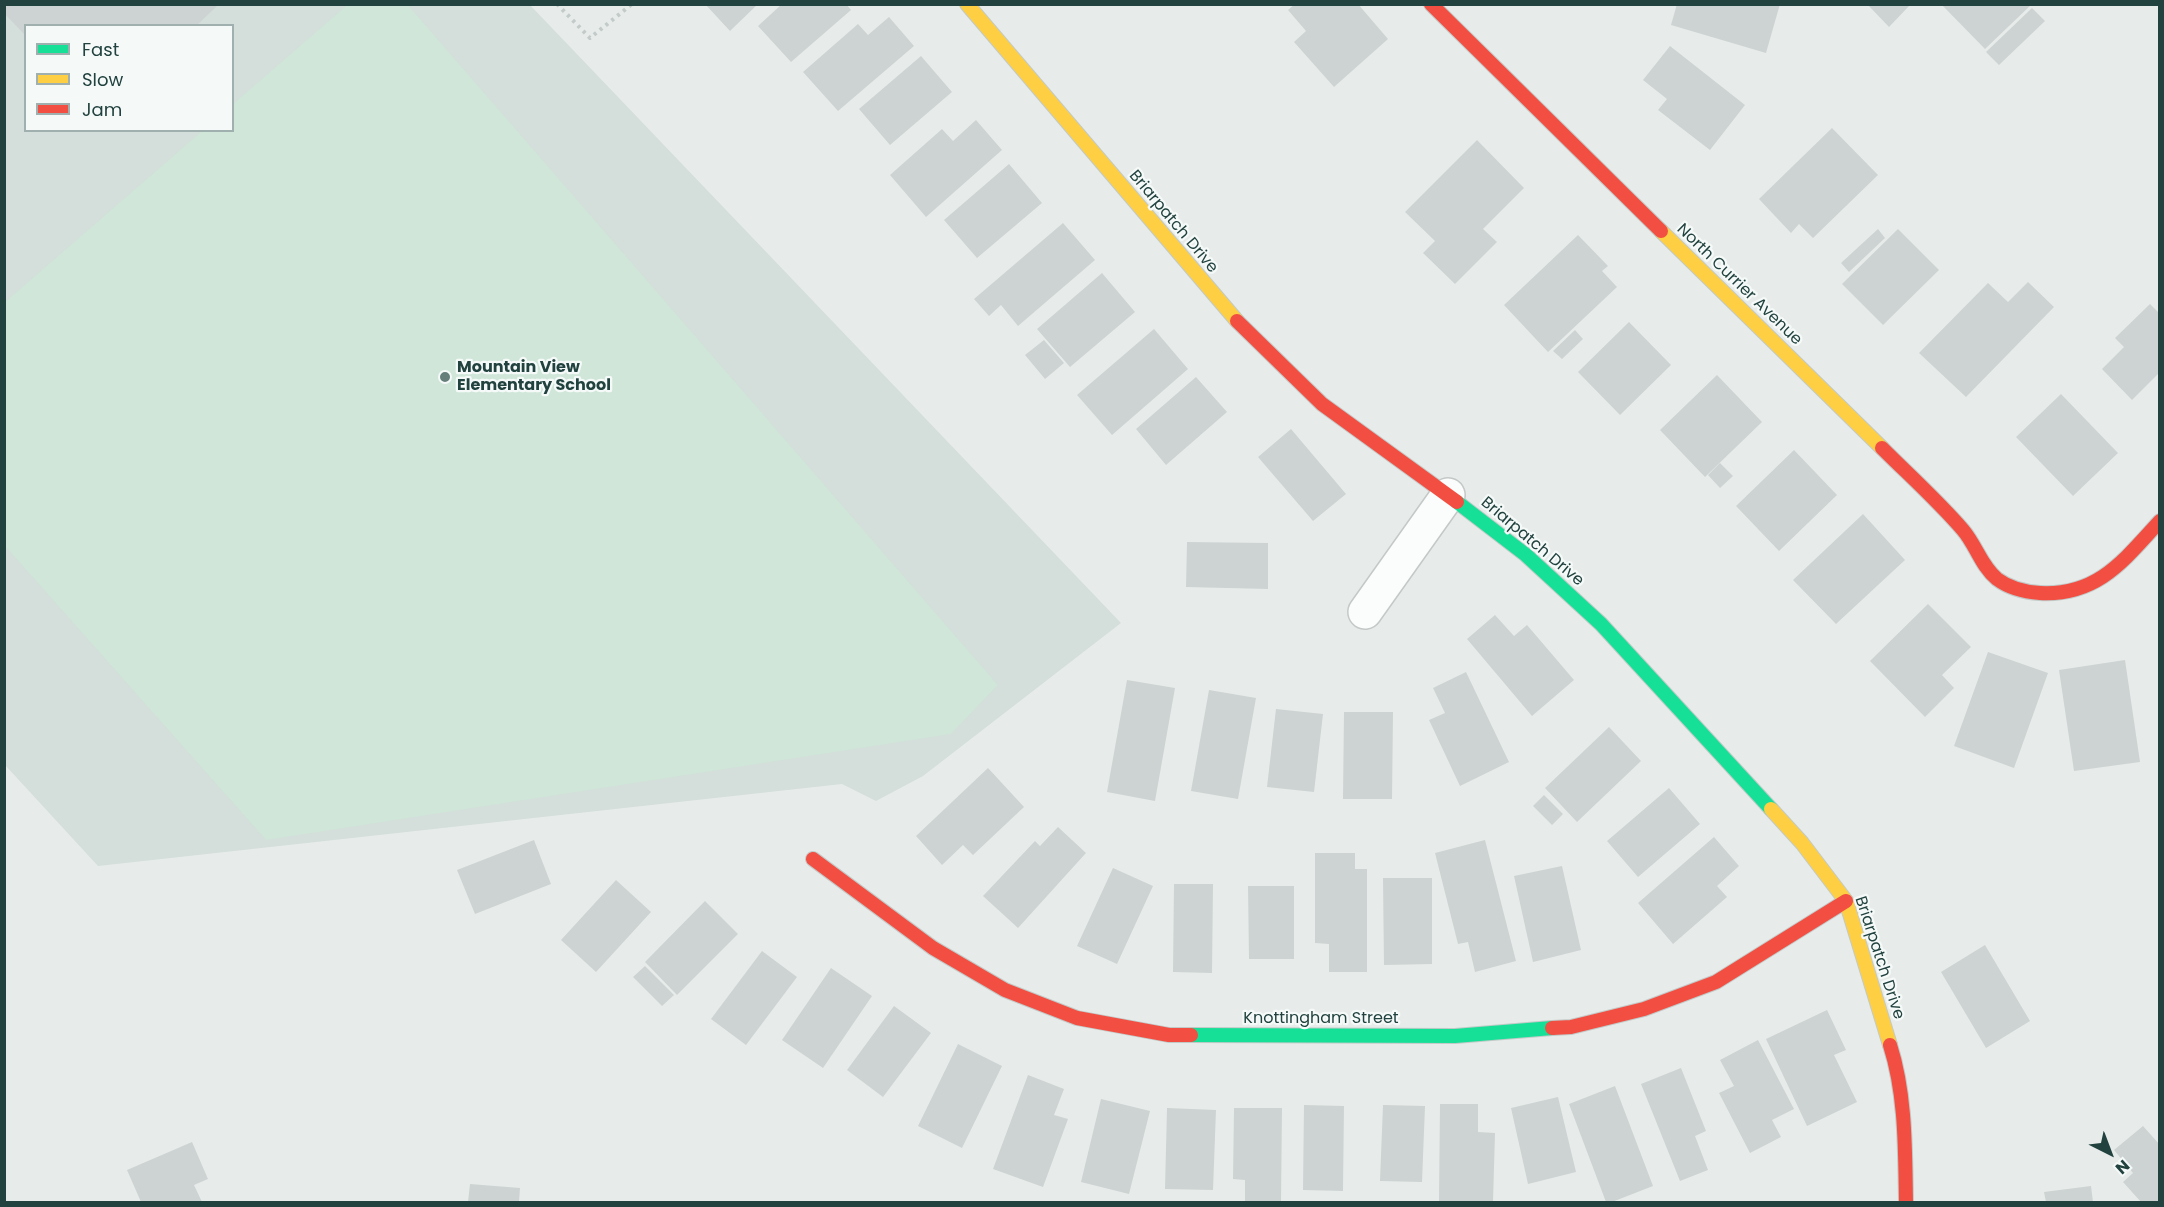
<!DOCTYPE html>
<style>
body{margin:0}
#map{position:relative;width:2164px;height:1207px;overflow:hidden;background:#e7ecea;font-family:Poppins,sans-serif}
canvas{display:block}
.frame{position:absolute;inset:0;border:6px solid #21423e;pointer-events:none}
.legend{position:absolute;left:24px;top:24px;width:210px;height:108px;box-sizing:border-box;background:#f5faf9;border:2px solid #a0b0ae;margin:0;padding:8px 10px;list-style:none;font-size:18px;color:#21423e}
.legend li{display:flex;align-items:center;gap:12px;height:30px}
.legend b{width:30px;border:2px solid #a0b0ae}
.north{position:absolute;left:2080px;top:1123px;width:60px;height:60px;-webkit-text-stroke:4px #f5faf9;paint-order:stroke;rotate:138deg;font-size:16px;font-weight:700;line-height:24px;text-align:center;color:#21423e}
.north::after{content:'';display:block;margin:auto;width:21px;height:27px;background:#21423e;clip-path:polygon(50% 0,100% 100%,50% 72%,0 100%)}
</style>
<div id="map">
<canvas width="2164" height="1207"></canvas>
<div class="frame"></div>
<ul class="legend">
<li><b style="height:8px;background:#16e098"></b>Fast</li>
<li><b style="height:8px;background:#ffcf43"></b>Slow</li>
<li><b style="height:8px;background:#f24e42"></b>Jam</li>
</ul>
<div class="north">N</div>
</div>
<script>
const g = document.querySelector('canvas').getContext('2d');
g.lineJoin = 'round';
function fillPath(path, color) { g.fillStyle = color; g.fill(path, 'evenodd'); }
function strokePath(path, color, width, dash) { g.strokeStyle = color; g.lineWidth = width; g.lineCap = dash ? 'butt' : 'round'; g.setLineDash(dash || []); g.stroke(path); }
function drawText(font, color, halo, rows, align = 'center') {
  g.font = font + ' Poppins,sans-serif'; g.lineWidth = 4.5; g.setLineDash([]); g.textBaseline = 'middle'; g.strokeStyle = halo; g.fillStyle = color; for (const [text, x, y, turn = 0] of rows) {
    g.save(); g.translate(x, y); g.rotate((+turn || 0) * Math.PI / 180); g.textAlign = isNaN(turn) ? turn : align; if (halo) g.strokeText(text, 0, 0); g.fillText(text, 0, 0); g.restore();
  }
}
const built = new Path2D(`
 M5,5H530L1121,623L923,776L876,801L842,784L98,866L5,765ZM26,26H232V130H26Z`);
const green = new Path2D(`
 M347,5H408L998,685L951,734L266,840L5,546V302L202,131L232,130L233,104Z`);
const building = new Path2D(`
 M4,4H219L196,26H26V36L4,13Z
 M705,4H758L730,31Z
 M782,4H846L851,10L791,62L758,26Z
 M1295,4H1358L1388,39L1334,87L1294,42L1306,31L1288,10Z
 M1677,4H1780L1766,53L1671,25Z
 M1867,4H1911L1889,27Z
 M1941,4H2032L1985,49Z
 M2032,8L2045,21L1999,65L1986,52Z
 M889,17L914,46L838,111L803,72L858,24L868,35Z
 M1670,46L1745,105L1710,150L1658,110L1667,99L1643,80Z
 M921,56L952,92L890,145L859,109Z
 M976,120L1002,150L926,217L890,175L942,129L953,141Z
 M1832,128L1878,175L1813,238L1799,224L1791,233L1759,199Z
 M1477,140L1524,188L1483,229L1497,242L1455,284L1423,253L1435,241L1405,212Z
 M1009,164L1042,203L977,258L944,220Z
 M1063,223L1095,260L1018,326L1001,305L989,316L974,299Z
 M1878,229L1885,238L1849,272L1841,263Z
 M1898,229L1939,270L1883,325L1842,284Z
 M1578,235L1608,266L1602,271L1617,287L1548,352L1504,305Z
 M1102,273L1135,312L1070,367L1037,329Z
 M2028,282L2054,307L1966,397L1919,353L1988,283L2008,302Z
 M2150,304L2160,314V372L2132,400L2102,369L2124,347L2115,338Z
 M1629,322L1671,365L1620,415L1578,372Z
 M1154,329L1188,369L1112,435L1077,395Z
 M1575,330L1583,339L1562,359L1553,351Z
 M1044,340L1064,363L1045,379L1025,355Z
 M1717,375L1762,422L1705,477L1660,430Z
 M1196,377L1227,412L1166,465L1136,429Z
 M2061,394L2118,453L2073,496L2016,437Z
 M1291,429L1346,494L1313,521L1258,457Z
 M1794,450L1837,495L1779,551L1736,506Z
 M1720,463L1733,476L1720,488L1708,475Z
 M1863,514L1905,560L1836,624L1793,580Z
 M1187,542L1268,543V589L1186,587Z
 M1928,604L1971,647L1942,675L1954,688L1925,717L1870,661Z
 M1495,615L1514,636L1527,625L1574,680L1532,716L1467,639Z
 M1988,652L2048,673L2014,768L1954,746Z
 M2125,660L2140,762L2074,771L2059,670Z
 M1466,672L1509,762L1460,786L1429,720L1445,713L1433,688Z
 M1127,680L1175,688L1155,801L1107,792Z
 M1209,690L1256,698L1238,799L1191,791Z
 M1276,709L1323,714L1314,792L1267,787Z
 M1344,712H1393L1392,799H1343Z
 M1609,727L1641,761L1577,822L1545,788Z
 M988,768L1024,807L973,855L963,845L942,865L916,836Z
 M1669,788L1700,824L1638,877L1607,841Z
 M1544,795L1563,814L1552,825L1533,806Z
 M1058,827L1086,853L1018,928L983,896L1035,841L1040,846Z
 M1714,837L1739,866L1717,886L1727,897L1673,944L1638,903Z
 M534,840L551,884L475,914L457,870Z
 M1485,840L1516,961L1475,972L1468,942L1458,944L1435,853Z
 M1315,853H1355V869H1367V972H1329V944L1315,943Z
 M1562,866L1581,950L1533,962L1514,876Z
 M1113,868L1153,886L1117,964L1077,946Z
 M1383,878H1432V964L1384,965Z
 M616,880L651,912L596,972L561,940Z
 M1174,884H1213L1212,973L1173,972Z
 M1248,886H1294V959H1249Z
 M705,901L738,934L677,995L645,962Z
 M1985,945L2030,1021L1986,1048L1941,972Z
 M762,951L797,977L746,1045L711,1019Z
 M645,966L674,995L662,1006L633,977Z
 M831,968L872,996L823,1068L782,1040Z
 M894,1006L931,1033L883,1097L847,1070Z
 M1827,1010L1846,1050L1834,1055L1857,1102L1807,1126L1766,1039Z
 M1758,1040L1794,1109L1772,1120L1781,1137L1750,1153L1719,1093L1734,1086L1720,1060Z
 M958,1044L1002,1066L962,1148L918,1126Z
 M1681,1068L1706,1131L1695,1136L1708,1170L1680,1181L1641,1084Z
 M1028,1075L1064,1089L1054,1115L1068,1119L1043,1187L993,1169Z
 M1615,1086L1653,1186L1612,1202H1606L1569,1104Z
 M1558,1097L1576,1172L1528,1184L1511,1108Z
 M1101,1099L1150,1111L1129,1194L1081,1182Z
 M1440,1104H1478V1132L1495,1133L1493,1202H1439Z
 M1304,1105L1344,1106L1343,1191L1303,1190Z
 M1383,1105L1425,1106L1422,1182L1380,1181Z
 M1167,1108L1216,1110L1213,1190L1165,1189Z
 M1234,1108H1282L1281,1202H1245V1180L1233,1179Z
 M2143,1126L2160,1145V1202H2141L2123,1182L2133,1173L2114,1150Z
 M192,1142L208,1179L194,1185L202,1202H141L127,1170Z
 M470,1184L520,1188L519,1202H468Z
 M2091,1186L2093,1202H2046L2044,1192Z`);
const path = new Path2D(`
 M557,4L590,38L632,4`);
const street = new Path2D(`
 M1365,612L1448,495`);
const fast = new Path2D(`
 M1457,502L1526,555L1601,624L1771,809
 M1191,1035L1455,1036L1552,1028`);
const slow = new Path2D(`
 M967,4L1237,321
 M1661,231L1882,448
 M1771,809L1802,843L1846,901L1890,1045`);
const jam = new Path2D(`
 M1431,4L1661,231
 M1237,321L1322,404L1457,502
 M1882,448C1909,475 1938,501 1963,530C1976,545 1981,566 1997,579C2009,588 2025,592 2040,593C2098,596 2124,560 2160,521
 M813,859L933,948L1005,990L1077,1018L1169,1035H1191
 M1552,1028L1571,1027L1644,1009L1716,982L1846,901
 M1890,1045C1906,1095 1905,1150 1906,1202`);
const markers = [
 [445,377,6,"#667e7a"]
];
const streetNames = [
 ["Briarpatch Drive",1173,222,50],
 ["North Currier Avenue",1739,285,44],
 ["Briarpatch Drive",1532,542,40],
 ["Briarpatch Drive",1879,958,72],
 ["Knottingham Street",1321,1019]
];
const poiNames = [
 ["Mountain View",457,368],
 ["Elementary School",457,386]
];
fillPath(built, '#d4dedb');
fillPath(green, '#cfe6d9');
fillPath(building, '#cdd3d2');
strokePath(street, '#c4c9c8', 36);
strokePath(fast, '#c2cac8', 16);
strokePath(slow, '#c2cac8', 16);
strokePath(jam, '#c2cac8', 16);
strokePath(path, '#c2cbca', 4, [3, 4.5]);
strokePath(street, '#fbfcfc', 33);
strokePath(fast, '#16e098', 14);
strokePath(slow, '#ffcf43', 14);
strokePath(jam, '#f24e42', 14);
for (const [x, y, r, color] of markers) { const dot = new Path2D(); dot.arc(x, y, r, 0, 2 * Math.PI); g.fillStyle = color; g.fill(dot); strokePath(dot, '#f5faf9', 2); }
drawText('16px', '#21423e', '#f5faf9', streetNames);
drawText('bold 16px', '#21423e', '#f5faf9', poiNames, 'left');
</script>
